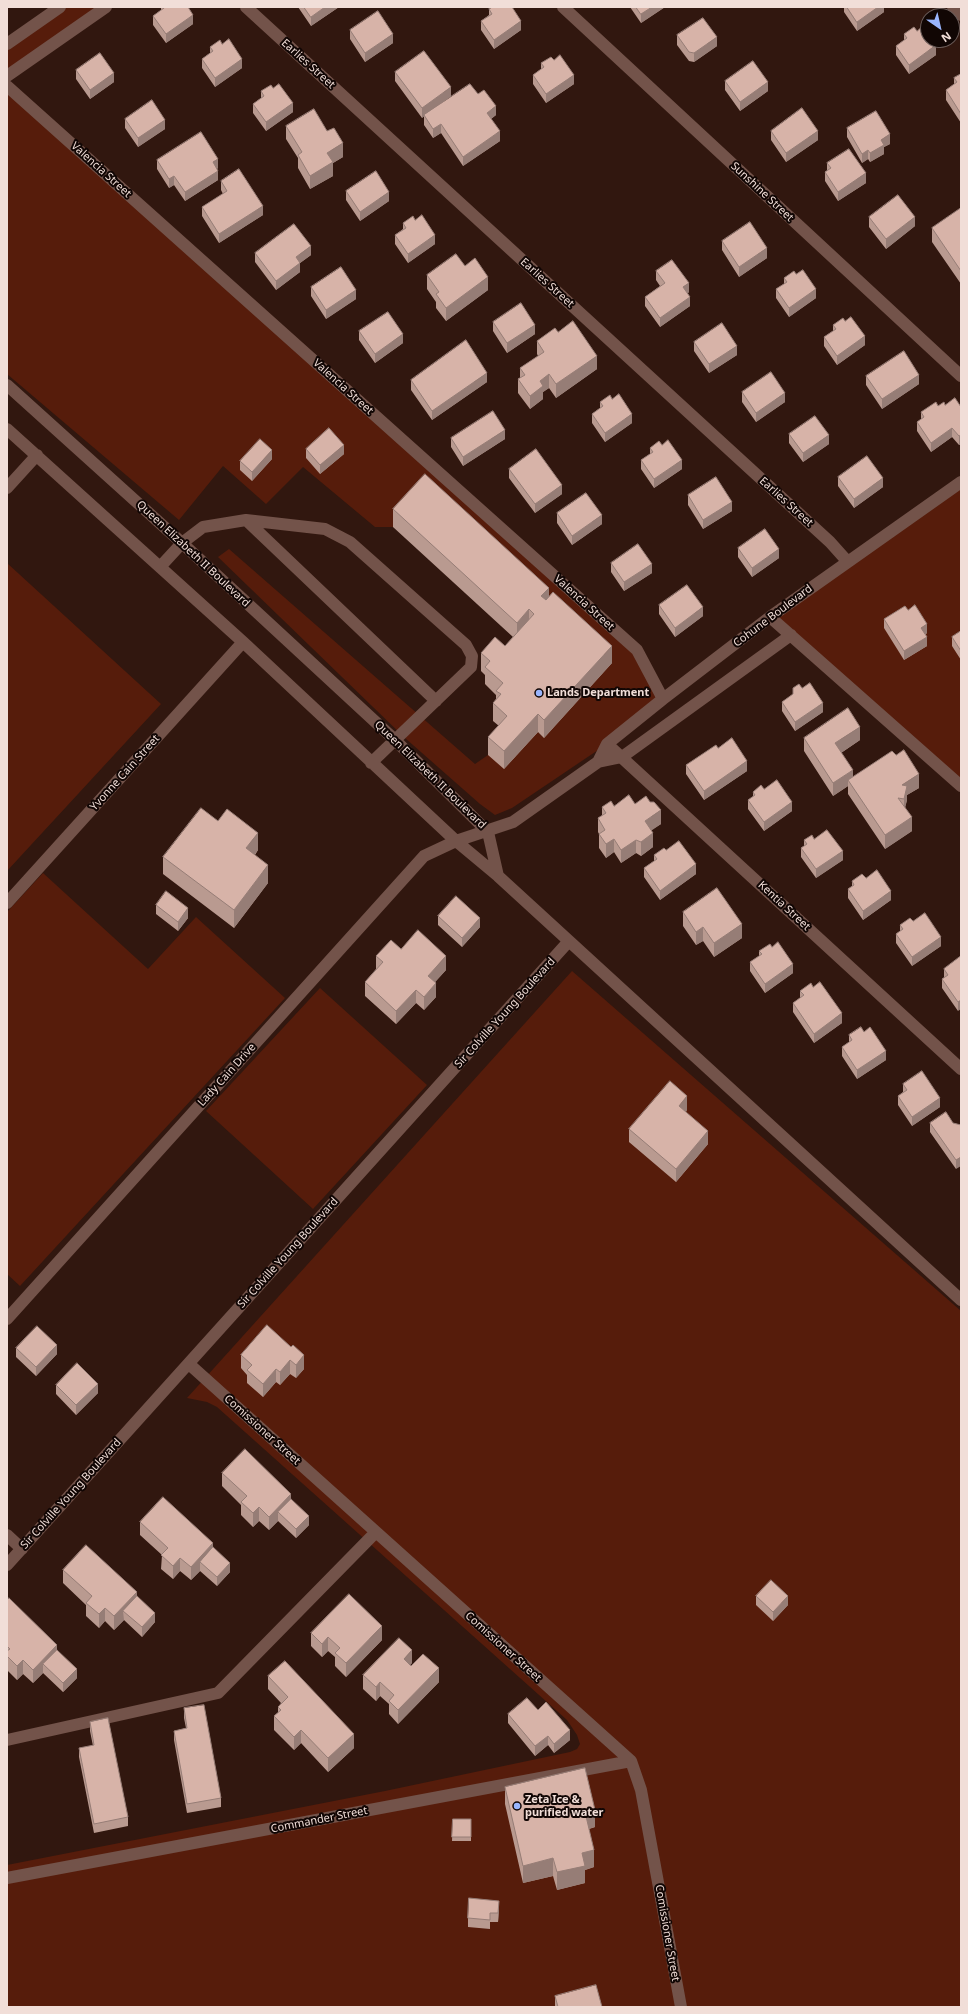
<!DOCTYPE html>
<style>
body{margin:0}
#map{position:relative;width:968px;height:2014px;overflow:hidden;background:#31170f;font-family:"Noto Sans",sans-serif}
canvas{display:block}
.frame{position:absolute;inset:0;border:8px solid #f1ded8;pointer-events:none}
.north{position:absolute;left:920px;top:8px;width:40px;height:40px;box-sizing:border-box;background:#110604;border:1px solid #6b5c59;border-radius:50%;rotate:146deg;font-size:11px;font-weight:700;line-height:16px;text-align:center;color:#f1ded8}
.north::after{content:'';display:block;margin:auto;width:14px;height:18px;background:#99b5fd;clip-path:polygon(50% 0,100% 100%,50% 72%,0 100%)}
</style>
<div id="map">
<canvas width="968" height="2014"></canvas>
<div class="frame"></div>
<div class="north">N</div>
</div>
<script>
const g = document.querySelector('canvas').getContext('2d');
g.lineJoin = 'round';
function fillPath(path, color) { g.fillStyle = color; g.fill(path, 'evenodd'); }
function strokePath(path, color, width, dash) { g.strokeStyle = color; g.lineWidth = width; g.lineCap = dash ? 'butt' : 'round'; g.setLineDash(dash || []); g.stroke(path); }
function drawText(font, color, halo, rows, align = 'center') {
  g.font = font + ' "Noto Sans",sans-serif'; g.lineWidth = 4; g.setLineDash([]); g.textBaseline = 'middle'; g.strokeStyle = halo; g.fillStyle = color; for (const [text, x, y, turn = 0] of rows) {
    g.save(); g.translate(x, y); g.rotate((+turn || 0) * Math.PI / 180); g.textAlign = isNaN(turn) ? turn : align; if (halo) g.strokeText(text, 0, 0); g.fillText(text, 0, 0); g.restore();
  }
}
const green = new Path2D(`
 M57,7H106L7,76V43Z
 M7,86L637,650L663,699L607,744L512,808L495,815L480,804L405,738L218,557L229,549L475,764L488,755L538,732L543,737L612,663L393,527H375L303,467L266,504L223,466L179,520L7,374Z
 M961,484V786L770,617Z
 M7,563L161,704L7,871Z
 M43,873L148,969L196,917L285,998L20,1286L7,1274V912Z
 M572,971L961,1311V2007H7V1865L385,1791L570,1752L577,1749L580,1744L577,1735L567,1720L217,1407L207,1402L187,1398Z
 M320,988L427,1085L313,1209L206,1111Z`);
const minor = new Path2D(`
 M246,7L830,542L847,561
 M563,7L961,376
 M953,7L961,15
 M7,44L60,7
 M7,76L106,7
 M7,86L637,650L663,699
 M7,385L182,543L395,740L488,832L498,876
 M7,429L243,642L456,841L498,876L961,1300
 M7,488L37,455
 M246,520L436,701
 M160,567L182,543L203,527L246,520L325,529L350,542L466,645L472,656L471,667L371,763
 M770,617L961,786
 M607,744L961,1069
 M598,762L607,744L663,699L770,617L961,482
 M7,903L243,642
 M7,1319L424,856L456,841L513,822L598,762L622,757L791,635
 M189,1364L631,1761L641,1790L681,2007
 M7,1535L22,1549
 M7,1565L569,941
 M7,1740L218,1693L376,1532
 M7,1878L631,1761`);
const wall = new Path2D(`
 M161,7H188L193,24L166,43L153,25V16L161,10Z
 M298,7H339L311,26Z
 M630,7H665L641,23Z
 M844,7H884V12L857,31L844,12Z
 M489,9L521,30L494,49L481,30V21L489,15Z
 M350,30L393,43L365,62L350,39Z
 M904,34L936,55L909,74L896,55V46L904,40Z
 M677,35L717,46L694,62L689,61L677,45Z
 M222,44L242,68L215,87L202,68V59L210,53V47Z
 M554,60L574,84L546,103L533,84V75L541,69V63Z
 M76,70L114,82L90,99L76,79Z
 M395,72L451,96L434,109L478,94L496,115L491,119L500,141L463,166L441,133L433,138L424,125V116L422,118L395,81Z
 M961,74V123L946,100V90L954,84V78Z
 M725,81L768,91L740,111L725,90Z
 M261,91L293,112L266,131L253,113V104L261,98Z
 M125,119L165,129L138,147L125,128Z
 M286,126L343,157L333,163V176L310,189L298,168V158L286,139Z
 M847,128L890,144L884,147V154L870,162L868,159L862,163L847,137Z
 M771,131L818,140L786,162L771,140Z
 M157,160L218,168L217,169L218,180L185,201L174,185L169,188L157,169Z
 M827,163L866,183L838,201L825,181V172L827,171Z
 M221,181L263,215L219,243L202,216V207L223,194L221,190Z
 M346,191L389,201L360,221L346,200Z
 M961,208V284L932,242V228Z
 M869,217L915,226L886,249L869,227Z
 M403,223L435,244L408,263L395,244V235L403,229Z
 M722,241L767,258L739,277L722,250Z
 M255,253L311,255L300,263V272L276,290L255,262Z
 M465,266L488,290L446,321L436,308V302L427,289V275Z
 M656,271L689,292L688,293L690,306L660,327L645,306V297L660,286L656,280Z
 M796,274L816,298L789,317L776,298V289L784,284V278Z
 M311,287L356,299L326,319L311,296Z
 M845,321L865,345L837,365L824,346V337L833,331V325Z
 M493,322L535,334L507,353L493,331Z
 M359,331L403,343L375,363L359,340Z
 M558,332L597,369L556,398L549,388L543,392V399L530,409L518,393V379L520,378V368L538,356L537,354V341Z
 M694,342L737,355L709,373L694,351Z
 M866,376L919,384L882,409L866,385Z
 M411,380L487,382L432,420L411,390Z
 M742,392L785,402L756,422L742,402Z
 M600,402L632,423L605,442L592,423V414L600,408Z
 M945,405L961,407V444L959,445L952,437L931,452L917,431V422L921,420V412Z
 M789,434L829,444L803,462L789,443Z
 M451,438L505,439L463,466L451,447Z
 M650,448L682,469L654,488L641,469V460L650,454Z
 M306,449L344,454L320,474L306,458Z
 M272,459L252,481L240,470V461Z
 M509,469L562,494L535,513L509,478Z
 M838,477L883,487L854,508L838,486Z
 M688,495L732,511L703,529L688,505Z
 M393,509L549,598L612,663L544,738L538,732L504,769L488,755V737L499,726L493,721V703L496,699V695L485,684V675L481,671V653L505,646L513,637L393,527Z
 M557,513L602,524L572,545L557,523Z
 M738,548L779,558L752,577L738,557Z
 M611,563L652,573L624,591L611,572Z
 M659,605L703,616L675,637L659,614Z
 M884,619L927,633L926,634L927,646L904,660L884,628Z
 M961,631V660L952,646V637Z
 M802,688L823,712L795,731L782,711V702Z
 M804,738L860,740L841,753L853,777L919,788L907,795V800L905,807L912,831L885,849L848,794V786L833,796L804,751Z
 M718,748L747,771L704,800L686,774V765Z
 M764,789L792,811L764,831L748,809V800L753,797V792Z
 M635,804L661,824L651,830L653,847L641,856L636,853L621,863L614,852L606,858L599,848V834L598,832V818L602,816V807L614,806Z
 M218,821L258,850L255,855L268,883L234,928L163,874V857Z
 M814,839L843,860L816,878L801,857V848L804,846V840Z
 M666,850L696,874L660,900L644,877V868L654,861V855Z
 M852,881L891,900L863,920L848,898V889L852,886Z
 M156,905L188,918L178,931L156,914Z
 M683,912L742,938L714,957L703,941L696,945L683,926Z
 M438,916L480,927L462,947L438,925Z
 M913,921L941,946L912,966L896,943V934L900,931V925Z
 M401,949L446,970L435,982L436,997L424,1010L416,1003L396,1024L365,996V982L376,969V956Z
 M759,951L793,973L765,993L750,971V962L759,956Z
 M961,956L958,1011L942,988V979L944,978V969Z
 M800,991L842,1023L814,1043L793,1012V1003L800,998Z
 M864,1032L886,1060L857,1079L842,1056V1047L849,1042V1035Z
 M903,1084L940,1107L912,1126L898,1105V1096L903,1092Z
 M687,1110L686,1112L708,1144L676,1182L629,1142V1129Z
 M930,1123H953L961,1125L956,1169L930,1132Z
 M267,1325L304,1369L296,1378L290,1374L280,1385L276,1382L263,1397L247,1383V1375L241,1368V1355Z
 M16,1348L57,1354L36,1376L16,1357Z
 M56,1385L98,1393L76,1415L56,1394Z
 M222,1473L291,1499L309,1525L296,1538L278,1521L269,1530L259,1521L253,1527L241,1515V1505L222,1486Z
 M140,1522L213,1547L230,1572L217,1586L200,1571L191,1580L180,1571L173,1579L161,1569L162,1555L140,1535Z
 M63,1570L137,1596L155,1622L142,1637L124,1620L114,1630L105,1621L99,1628L86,1616V1605L63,1583Z
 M756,1596L788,1605L773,1621L756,1605Z
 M7,1600L57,1650L77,1678L63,1692L43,1673L33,1683L23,1674L17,1680L7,1670Z
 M311,1633L382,1640L346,1677L335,1666V1657L328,1651L322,1657L311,1646Z
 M412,1663L410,1665L439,1682L398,1724L389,1714V1704L380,1696L376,1701L363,1689V1675Z
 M268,1676L354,1748L328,1772L301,1743L294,1750L274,1730V1716L278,1713V1707L281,1703L268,1689Z
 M184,1708L221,1798V1807L187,1813L174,1740V1731L186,1728L184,1718Z
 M538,1710L570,1740L554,1753L548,1745L535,1756L508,1723V1714Z
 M90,1722L128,1817V1826L94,1833L79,1757V1748L93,1746L90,1731Z
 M505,1787L595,1827L589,1829L594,1867L585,1870V1883L557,1890L553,1876L523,1883L505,1804Z
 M453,1819H471V1841H452Z
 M499,1910L498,1922H490V1929L468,1927V1918Z
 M555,1996L602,2007H555Z`);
const shadedWall = new Path2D(`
 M325,7H339L311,26V17Z
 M652,7H665L641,23V14Z
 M878,7H884V12L857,31V22Z
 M193,15V24L166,43V34Z
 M521,21V30L494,49V40Z
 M393,34V43L365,62V53Z
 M717,37V46L694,62V53Z
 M936,45V55L909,74V65Z
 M242,59V68L215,87V78Z
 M114,73V82L90,99V90Z
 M574,75V84L546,103V94Z
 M768,82V91L740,111V102Z
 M451,87V96L422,118V108Z
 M293,103V112L266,131V122Z
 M496,106V115L487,122V113Z
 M165,120V129L138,147V138Z
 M441,124V133L433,138V129Z
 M500,131V141L463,166V157Z
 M818,131V140L786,162V153Z
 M890,134V144L884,147V154L870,162V153L881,140Z
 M343,143V157L333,163V176L310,189V176L327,153Z
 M868,150V159L862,163V154Z
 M218,159V168L213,171V162Z
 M218,171V180L185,201V192Z
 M866,173V183L838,201V192Z
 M174,176V185L169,188V179Z
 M389,192V201L360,221V212Z
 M263,206V215L219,243V234Z
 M915,217V226L886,249V239Z
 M435,235V244L408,263V254Z
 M311,246V255L300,263V272L276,290V281L296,257Z
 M767,248V258L739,277V267Z
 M488,277V290L446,321V308Z
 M689,283V292L683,296V287Z
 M816,289V298L789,317V308Z
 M356,290V299L326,319V310Z
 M690,297V306L660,327V318Z
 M535,325V334L507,353V343Z
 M403,334V343L375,363V354Z
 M865,336V345L837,365V356Z
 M737,346V355L709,373V364Z
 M597,356V369L556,398V384Z
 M487,373V382L432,420V411Z
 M549,374V388L543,392V399L530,409V396L540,381Z
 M919,375V384L882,409V399Z
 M785,393V402L756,422V413Z
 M632,414V423L605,442V433Z
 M952,428V437L931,452V443Z
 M505,430V439L463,466V457Z
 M829,435V444L803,462V453Z
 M961,435V444L959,445V436Z
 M344,445V454L320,474V465Z
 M272,450V459L252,481V472Z
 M682,460V469L654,488V479Z
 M883,478V487L854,508V499Z
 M562,485V494L535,513V504Z
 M732,502V511L703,529V520Z
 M602,515V524L572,545V536Z
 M779,549V558L752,577V568Z
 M652,564V573L624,591V582Z
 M549,588V605L541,596Z
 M703,607V616L675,637V628Z
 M529,609V627L517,641V623Z
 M927,624V633L921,637V628Z
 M927,637V646L904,660V651Z
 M612,646V663L544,738V720Z
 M823,703V712L795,731V722Z
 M538,714V732L504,769V751Z
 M860,727V740L835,757V743Z
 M747,761V771L704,800V791Z
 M853,770V783L848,780V786L833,796V783Z
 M919,774V788L907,795V800L904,813V799L902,785Z
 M792,802V811L764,831V822Z
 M661,810V824L645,835V821Z
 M912,817V831L885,849V835Z
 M258,833V850L246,866V848Z
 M653,833V847L641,856V842Z
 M614,839V852L606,858V844Z
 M636,840V853L621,863V850Z
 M843,851V860L816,878V869Z
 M696,864V874L660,900V891Z
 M268,865V883L234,928V910Z
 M891,891V900L863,920V911Z
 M188,908V918L178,931V922Z
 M480,918V927L462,947V938Z
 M742,924V938L714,957V943Z
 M703,927V941L696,945V932Z
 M941,937V946L912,966V957Z
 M446,956V970L428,990V976Z
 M793,964V973L765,993V984Z
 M436,983V997L424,1010V997Z
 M416,990V1003L396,1024V1011Z
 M961,1000V1009L958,1011V1002Z
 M842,1013V1023L814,1043V1034Z
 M886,1051V1060L857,1079V1070Z
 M687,1096V1110L679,1120V1106Z
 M940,1098V1107L912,1126V1117Z
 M708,1131V1144L676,1182V1169Z
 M961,1157V1166L956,1169V1160Z
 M57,1345V1354L36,1376V1367Z
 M304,1355V1369L296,1378V1365Z
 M290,1360V1374L280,1385V1372Z
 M276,1369V1382L263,1397V1384Z
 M98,1384V1393L76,1415V1405Z
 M291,1494V1508L278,1512V1521L269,1530V1517Z
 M259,1507V1521L253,1527V1513Z
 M309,1516V1525L296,1538V1529Z
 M213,1543V1556L200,1562V1571L191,1580V1567Z
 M180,1558V1571L173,1579V1566Z
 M230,1563V1572L217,1586V1577Z
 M137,1592V1605L123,1611L124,1620L114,1630V1616Z
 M788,1596V1605L773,1621V1612Z
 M105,1608V1621L99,1628V1614Z
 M155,1613V1622L142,1637V1627Z
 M382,1626V1640L346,1677V1663Z
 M328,1637V1651L322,1657V1644Z
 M57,1645V1659L43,1664V1673L33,1683V1670Z
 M412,1650V1663L404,1672V1659Z
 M23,1660V1674L17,1680V1666Z
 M439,1668V1682L398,1724V1710Z
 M77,1669V1678L63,1692V1683Z
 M380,1682V1696L376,1701V1687Z
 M301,1730V1743L294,1750V1737Z
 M570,1730V1740L554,1753V1744Z
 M354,1734V1748L328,1772V1758Z
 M548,1736V1745L535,1756V1746Z
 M595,1810V1827L585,1830V1812Z
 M594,1850V1867L585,1870V1883L557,1890V1872L582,1853Z
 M553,1858V1876L523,1883V1866Z
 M499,1901V1910L498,1922V1913Z`);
const building = new Path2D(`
 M164,7H188L193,15L166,34L153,16L164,8Z
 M304,7H325L311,17Z
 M493,7H512L521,21L494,40L481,21L492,14L489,9Z
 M636,7H652L641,14Z
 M847,7H878L857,22Z
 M378,11L393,34L365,53L350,30Z
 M703,18L717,37L694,53L689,52L677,35Z
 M923,26L928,34V40H932L936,45L909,65L896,46L907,38L904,34L914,27L917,31Z
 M229,39L242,59L215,78L202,59L213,51L210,47L220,40L222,44Z
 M424,51L451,87L422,108L395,72Z
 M100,53L114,73L90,90L76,70Z
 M560,55L574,75L546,94L533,75L544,67L541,63L551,57L554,60Z
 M753,61L768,82L740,102L725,81Z
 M961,74V114L946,90L957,82L954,78Z
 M279,84L293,103L266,122L253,104L264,96L261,91L271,85L273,88Z
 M470,84L478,94L484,90L496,106L487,113L500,131L463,157L441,124L433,129L424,115Z
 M152,100L165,120L138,138L125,119Z
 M802,108L818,131L786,153L771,131Z
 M314,109L327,131L334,128L343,143L327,153L333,162L310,176L298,155L302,152L286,126Z
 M876,111L890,134L881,140L884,145L870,153L868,150L862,154L847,128Z
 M201,132L218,159L213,162L218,171L185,192L174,176L169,179L157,160Z
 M849,149L866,173L838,192L825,172L831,168L827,163Z
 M239,169L263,206L219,234L202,207L227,191L221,181Z
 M376,171L389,192L360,212L346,191Z
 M898,195L915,217L886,239L869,217Z
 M961,208V271L932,228Z
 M422,215L435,235L408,254L395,235L406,228L403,223L413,216L415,220Z
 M750,222L767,248L739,267L722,241Z
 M294,224L311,246L296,257L300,263L276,281L255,253Z
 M456,254L465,266L475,258L488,277L446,308L436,294L439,292L427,275Z
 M672,260L689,283L683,287L690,297L660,318L645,297L665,283L656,271Z
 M341,267L356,290L326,310L311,287Z
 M803,270L816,289L789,308L776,289L787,282L784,278L794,271L796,274Z
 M521,303L535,325L507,343L493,322Z
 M388,312L403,334L375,354L359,331Z
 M851,317L865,336L837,356L824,337L836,329L833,325L843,318L845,321Z
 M573,321L597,356L556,384L549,374L540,381L543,386L530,396L518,379L525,375L520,368L544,352L537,341L555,328L558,332Z
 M722,323L737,346L709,364L694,342Z
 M466,340L487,373L432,411L411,380Z
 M904,351L919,375L882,399L866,376Z
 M771,372L785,393L756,413L742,392Z
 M619,394L632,414L605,433L592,414L603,406L600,402L610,395L612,399Z
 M955,398L961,407V435L959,436L952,428L931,443L917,422L924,417L921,412L936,402L938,406L944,402L945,405Z
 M493,411L505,430L463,457L451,438Z
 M815,416L829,435L803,453L789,434Z
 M329,428L344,445L320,465L306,449Z
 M260,439L272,450L252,472L240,461Z
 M668,440L682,460L654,479L641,460L653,452L650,448L659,441L662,445Z
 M536,449L562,485L535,504L509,469Z
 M867,456L883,478L854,499L838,477Z
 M425,474L549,588L541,596L546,600L553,592L612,646L544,720L538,714L504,751L488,737L507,716L493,703L501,694L496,691L503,683L485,667L490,661L481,653L495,637L505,646L534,614L529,609L517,623L393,509Z
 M716,477L732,502L703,520L688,495Z
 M586,493L602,515L572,536L557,513Z
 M765,529L779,549L752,568L738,548Z
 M638,544L652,564L624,582L611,563Z
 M687,585L703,607L675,628L659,605Z
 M915,605L927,624L921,628L927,637L904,651L884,619L905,606L908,610Z
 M961,631V651L952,637Z
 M810,683L823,703L795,722L782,702L793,694V688L799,684L802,688Z
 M848,708L860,727L835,743L853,770L833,783L804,738Z
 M732,738L747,761L704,791L686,765L716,745L718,748Z
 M904,750L919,774L902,785L907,786L904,799L898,798L912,817L885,835L848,780L892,751L896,755Z
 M777,780L792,802L764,822L748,800L755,795L753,792L761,785L764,789Z
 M629,795L635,804L646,796L650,802H654L661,810L645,821L653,833L641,842L636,840L621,850L614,839L606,844L599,834L605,830L598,818L606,813L602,807L611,801L614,806Z
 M201,808L218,821L227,809L258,833L246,848L268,865L234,910L163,857Z
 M827,830L843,851L816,869L801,848L807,844L804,840L812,835L814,839Z
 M679,841L696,864L660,891L644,868L657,859L654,855L664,848L666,850Z
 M877,870L891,891L863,911L848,889L854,885L852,881L862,874L866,878Z
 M717,888L742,924L714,943L703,927L696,932L683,912Z
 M166,891L188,908L178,922L156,905Z
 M456,896L480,918L462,938L438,916Z
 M925,913L941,937L912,957L896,934L903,929L900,925L910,918L913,921Z
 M418,930L446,956L428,976L436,983L424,997L416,990L396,1011L365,982L383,962L376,956L391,940L401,949Z
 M778,942L793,964L765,984L750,962L762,954L759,951L770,944L772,947Z
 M961,956V1000L958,1002L942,979L948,975L944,969Z
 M820,982L842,1013L814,1034L793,1003L804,995L800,991L811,983L813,987Z
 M861,1027L864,1032L870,1027L886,1051L857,1070L842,1047L852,1040L849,1035Z
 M922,1071L940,1098L912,1117L898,1096L907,1090L903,1084Z
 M670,1081L687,1096L679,1106L708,1131L676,1169L629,1129Z
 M946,1112L953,1123L961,1125V1157L956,1160L930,1123Z
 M267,1325L291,1347L293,1345L304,1355L296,1365L290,1360L280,1372L276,1369L263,1384L247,1370L252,1365L241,1355Z
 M37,1326L57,1345L36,1367L16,1348Z
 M77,1363L98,1384L76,1405L56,1385Z
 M245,1449L291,1494L269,1517L259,1507L253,1513L241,1502L247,1496L222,1473Z
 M163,1497L213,1543L191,1567L180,1558L173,1566L161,1555L168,1548L140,1522Z
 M291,1499L309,1516L296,1529L278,1512Z
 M86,1545L137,1592L114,1616L105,1608L99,1614L86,1603L92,1596L63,1570Z
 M213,1547L230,1563L217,1577L200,1562Z
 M771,1580L788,1596L773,1612L756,1596Z
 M349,1594L382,1626L346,1663L335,1653L340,1648L328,1637L322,1644L311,1633Z
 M137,1596L155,1613L142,1627L123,1611Z
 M9,1598L57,1645L33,1670L23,1660L17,1666L7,1656V1651L10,1649L7,1646V1600Z
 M399,1638L412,1650L404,1659L411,1666L423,1654L439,1668L398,1710L389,1701L394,1695L380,1682L376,1687L363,1675Z
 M57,1650L77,1669L63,1683L43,1664Z
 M285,1661L354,1734L328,1758L301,1730L294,1737L274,1716L281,1710L278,1707L288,1697L268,1676Z
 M527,1698L538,1710L546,1702L570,1730L554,1744L548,1736L535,1746L508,1714Z
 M204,1705L221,1798L187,1804L174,1731L187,1728L184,1708Z
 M108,1718L128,1817L94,1824L79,1748L94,1745L90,1722Z
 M585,1768L595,1810L585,1812L594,1850L582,1853L585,1866L557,1872L553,1858L523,1866L505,1787Z
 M453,1819H471V1837H452Z
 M469,1898L499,1901L498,1913H490V1920L468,1918Z
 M596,1985L602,2007H558L555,1996Z`);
const markers = [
 [539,693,4,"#99b5fd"],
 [517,1806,4,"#99b5fd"]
];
const streetNames = [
 ["Earlies Street",308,64,42],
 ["Valencia Street",101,170,42],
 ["Sunshine Street",762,192,43],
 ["Earlies Street",547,283,42],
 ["Valencia Street",343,387,42],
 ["Earlies Street",786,502,42],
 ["Queen Elizabeth II Boulevard",193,554,43],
 ["Valencia Street",584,603,42],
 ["Cohune Boulevard",773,616,-37],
 ["Yvonne Cain Street",125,773,-48],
 ["Queen Elizabeth II Boulevard",430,775,44],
 ["Kentia Street",784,906,43],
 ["Sir Colville Young Boulevard",505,1013,-48],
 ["Lady Cain Drive",227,1075,-48],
 ["Sir Colville Young Boulevard",288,1253,-48],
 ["Comissioner Street",262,1430,42],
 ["Sir Colville Young Boulevard",71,1494,-48],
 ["Comissioner Street",503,1647,42],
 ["Commander Street",319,1820,-11],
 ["Comissioner Street",667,1933,80]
];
const poiNames = [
 ["Lands Department",547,693],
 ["Zeta Ice &",525,1800],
 ["purified water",525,1813]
];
fillPath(green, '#561c0b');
strokePath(minor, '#73534a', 12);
fillPath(wall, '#b99a90');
fillPath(shadedWall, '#967d76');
fillPath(building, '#d7b3a8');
strokePath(building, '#967d76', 1);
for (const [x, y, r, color] of markers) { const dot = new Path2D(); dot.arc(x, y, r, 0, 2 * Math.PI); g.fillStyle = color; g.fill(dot); strokePath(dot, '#110604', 1.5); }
drawText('11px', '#f1ded8', '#110604', streetNames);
drawText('bold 11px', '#f1ded8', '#110604', poiNames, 'left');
</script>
